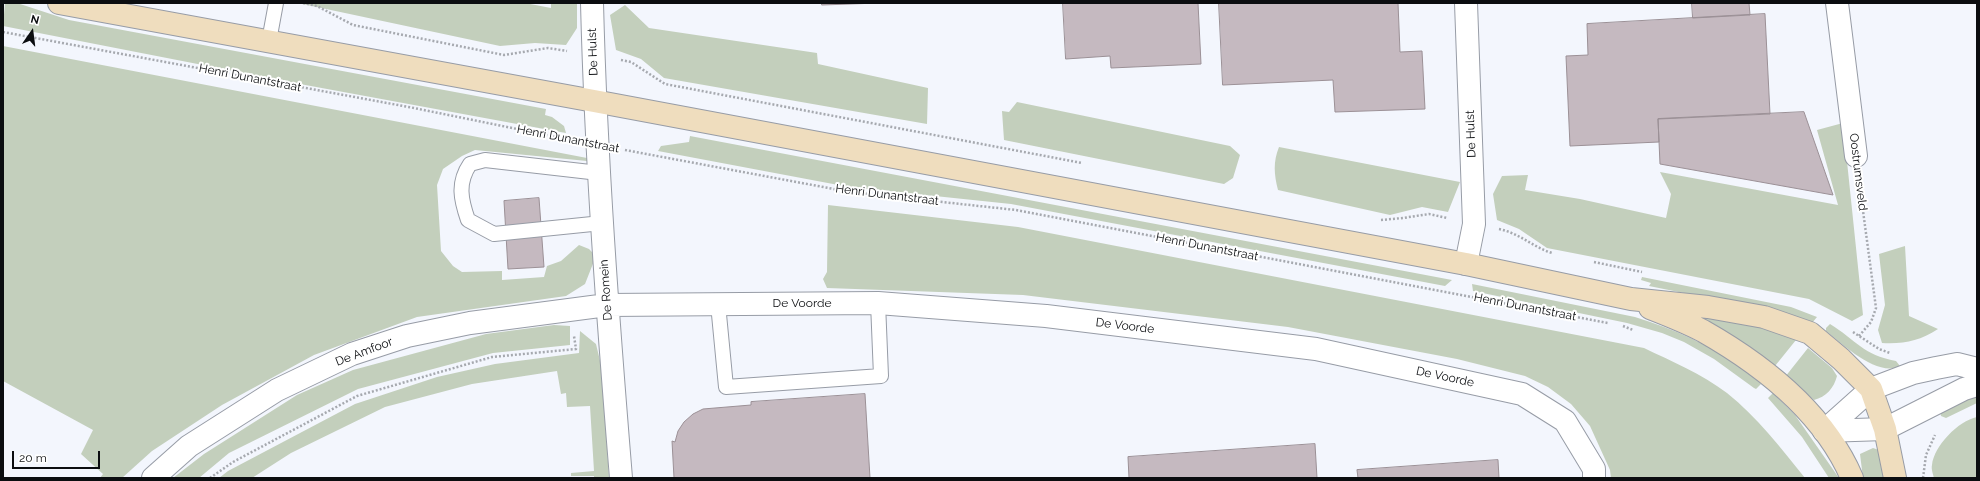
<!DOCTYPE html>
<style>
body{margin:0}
#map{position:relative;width:1980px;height:481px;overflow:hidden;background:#f3f6fd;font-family:Raleway,sans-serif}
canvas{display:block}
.frame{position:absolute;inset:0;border:4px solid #0b0d10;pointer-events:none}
.north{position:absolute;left:12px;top:12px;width:40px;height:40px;-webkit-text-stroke:3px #fff;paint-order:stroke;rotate:14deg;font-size:11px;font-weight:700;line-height:16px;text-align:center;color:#0b0d10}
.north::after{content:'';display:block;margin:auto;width:14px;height:18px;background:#0b0d10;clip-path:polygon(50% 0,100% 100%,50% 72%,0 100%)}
.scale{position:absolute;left:12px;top:451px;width:88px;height:18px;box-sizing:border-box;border:2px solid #0b0d10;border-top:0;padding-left:5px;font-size:12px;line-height:14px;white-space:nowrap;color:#0b0d10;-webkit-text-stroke:3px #fff;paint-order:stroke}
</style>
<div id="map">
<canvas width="1980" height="481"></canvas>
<div class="frame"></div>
<div class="north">N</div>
<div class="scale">20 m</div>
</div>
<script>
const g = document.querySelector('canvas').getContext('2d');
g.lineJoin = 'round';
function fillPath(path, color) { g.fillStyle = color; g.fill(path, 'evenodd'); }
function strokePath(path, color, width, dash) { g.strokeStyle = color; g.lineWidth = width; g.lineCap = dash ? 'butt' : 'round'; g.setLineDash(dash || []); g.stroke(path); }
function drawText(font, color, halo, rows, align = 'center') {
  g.font = font + ' Raleway,sans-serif'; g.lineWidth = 4; g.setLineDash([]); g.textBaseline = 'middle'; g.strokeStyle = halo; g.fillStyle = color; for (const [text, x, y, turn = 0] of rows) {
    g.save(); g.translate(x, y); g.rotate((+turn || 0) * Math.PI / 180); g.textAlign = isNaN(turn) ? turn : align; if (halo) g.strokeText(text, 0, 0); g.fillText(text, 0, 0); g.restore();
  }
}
const green = new Path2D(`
 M5,3H17L69,20L546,109L545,115L552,117L564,126L566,133L300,84L3,26Z
 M298,3H525L551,8V3H577V28L566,45L535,43L500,46Z
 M625,5L649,28L817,53L818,64L928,88L927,124L664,78L641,59L616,50L610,15Z
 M3,46L587,158V161L475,150L462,156L443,169L437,185L441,251L453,266L462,272L502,271V280L544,277L547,266L561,261L579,245L589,249L596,256L585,284L566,296L417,317L314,355L222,405L152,451L122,478H100L103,474L81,454L93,430L3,381Z
 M1017,102L1230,146L1240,155L1233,178L1224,184L1004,140L1002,111L1009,112Z
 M1843,123L1863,315L1852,321L1809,299L1547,248L1519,229L1497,220L1493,194L1502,176L1528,175L1525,190L1580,199L1666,218L1671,194L1660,172L1838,205L1817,130Z
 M690,136L1452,280L1445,286L1011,204L849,187L658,151L661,146L689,142Z
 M1279,147L1460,182L1448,212L1422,207L1390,215L1278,190C1274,174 1273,162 1279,147Z
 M828,205L1018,227L1644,348C1671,361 1702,374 1727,393C1757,417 1781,448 1805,478H1611L1610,470L1590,426L1571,404L1548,387L1525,376L1457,359L1288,327L1023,295L827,288L823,279L827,272Z
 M1905,246L1909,316L1938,329C1919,341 1905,344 1882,343L1878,330L1885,305L1879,254Z
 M1642,277L1791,307L1817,317L1812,323L1768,310L1649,286L1651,283L1641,280Z
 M1472,284L1635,317C1674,329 1709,344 1742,369C1748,373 1757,378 1761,384L1756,389L1754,388L1714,359L1684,342L1662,333L1627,323L1473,291Z
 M1691,312L1742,321L1796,340L1775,366Z
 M1830,324C1856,340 1863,355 1896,361L1900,366C1878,378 1842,344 1826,331V328Z
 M554,325L570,326V345L493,353L358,389L229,453L199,478H173L204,454L297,395L353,370L486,334Z
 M580,331L596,344L602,369L609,478H594V476H571V473L594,471L590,406L567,407L566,393L561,394L557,371L472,384L385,407L291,453L252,478H219L228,471L355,404L437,377L495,364L579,353Z
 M1808,348L1832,368L1837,376C1834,388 1826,397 1814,400L1785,377Z
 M1773,393L1795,415L1839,478H1829L1802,437L1768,398Z
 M1977,395V403L1946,418L1941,416L1940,411Z
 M1977,417V478H1934C1933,474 1931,469 1932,465C1934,446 1958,421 1977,417Z
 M1873,448L1882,451L1886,478H1863L1860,454Z`);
const building = new Path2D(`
 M822,3H879L822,5Z
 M1063,3H1198L1201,64L1111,68L1110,56L1066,59Z
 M1219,3H1398L1400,52L1422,51L1425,109L1335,112L1333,80L1223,85Z
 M1692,3H1749L1750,15L1693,18Z
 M1765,14L1770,114L1658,119L1659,142L1570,146L1566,56L1588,55L1587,24Z
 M1804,112L1833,195L1660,164L1658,119Z
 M539,198L544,267L508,269L504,201Z
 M865,394L870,478H674L672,441L675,442L678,431L684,422L693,414L703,409L751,405V402Z
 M1315,444L1317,478H1129L1128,457Z
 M1498,460L1499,478H1358L1357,470Z`);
const path = new Path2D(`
 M303,3L317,6L353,25L504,55L548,48L567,51
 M3,32L414,108L571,140
 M621,60L631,62L665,84L1082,163
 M625,150L850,192L1016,210L1608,323
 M1381,220L1403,218L1429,214L1447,218
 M1499,229C1519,233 1533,247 1552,253
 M1594,262L1642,272
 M1623,326L1633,330
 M1853,332L1879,349L1890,353
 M1859,336L1871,322L1876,308L1859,181
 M210,478L233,462L357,396L492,357L576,349L574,336
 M1923,478L1926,455L1935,435`);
const service = new Path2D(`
 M269,41L276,3
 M599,173L485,160L470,164C457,183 461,200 468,220L494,234L602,223
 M718,304L726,387L881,376L878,303`);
const minor = new Path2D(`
 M592,3C596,162 608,320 621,478
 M1466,3L1474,224L1466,264
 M1837,3L1856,156
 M153,478L189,446L277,390L352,354L407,336L470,323L607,305L878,303L1046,316L1316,349L1522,394L1565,421L1594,469V478`);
const tertiary = new Path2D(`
 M1824,431L1871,389L1913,373L1936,368L1957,364L1977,369
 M1824,431L1885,429L1964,389L1977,385`);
const secondary = new Path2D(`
 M59,3L594,101L1466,264L1631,299L1708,307L1764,317L1810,333L1841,359L1871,389L1885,429L1895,478
 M1650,308C1668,315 1686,322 1703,331C1763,365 1824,413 1852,478`);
const streetNames = [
 ["De Hulst",593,52,-92],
 ["Henri Dunantstraat",250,78,11],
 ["De Hulst",1471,134,-92],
 ["Henri Dunantstraat",568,139,11],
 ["Oostrumsveld",1858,172,83],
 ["Henri Dunantstraat",887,195,7],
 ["Henri Dunantstraat",1207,247,11],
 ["De Romein",606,290,-94],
 ["De Voorde",802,303],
 ["Henri Dunantstraat",1525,307,11],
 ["De Voorde",1125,326,7],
 ["De Amfoor",364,352,-21],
 ["De Voorde",1445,377,12]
];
fillPath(green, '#c3cfbc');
fillPath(building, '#c5b9c0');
strokePath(building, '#9b9096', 1);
strokePath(service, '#979ca6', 16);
strokePath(minor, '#979ca6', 24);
strokePath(tertiary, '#979ca6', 24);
strokePath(secondary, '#979ca6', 24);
strokePath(path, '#a6a9af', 2.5, [2, 2]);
strokePath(service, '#fff', 14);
strokePath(minor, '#fff', 22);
strokePath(tertiary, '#fff', 22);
strokePath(secondary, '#efddbe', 22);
drawText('12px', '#0b0d10', '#fff', streetNames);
</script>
